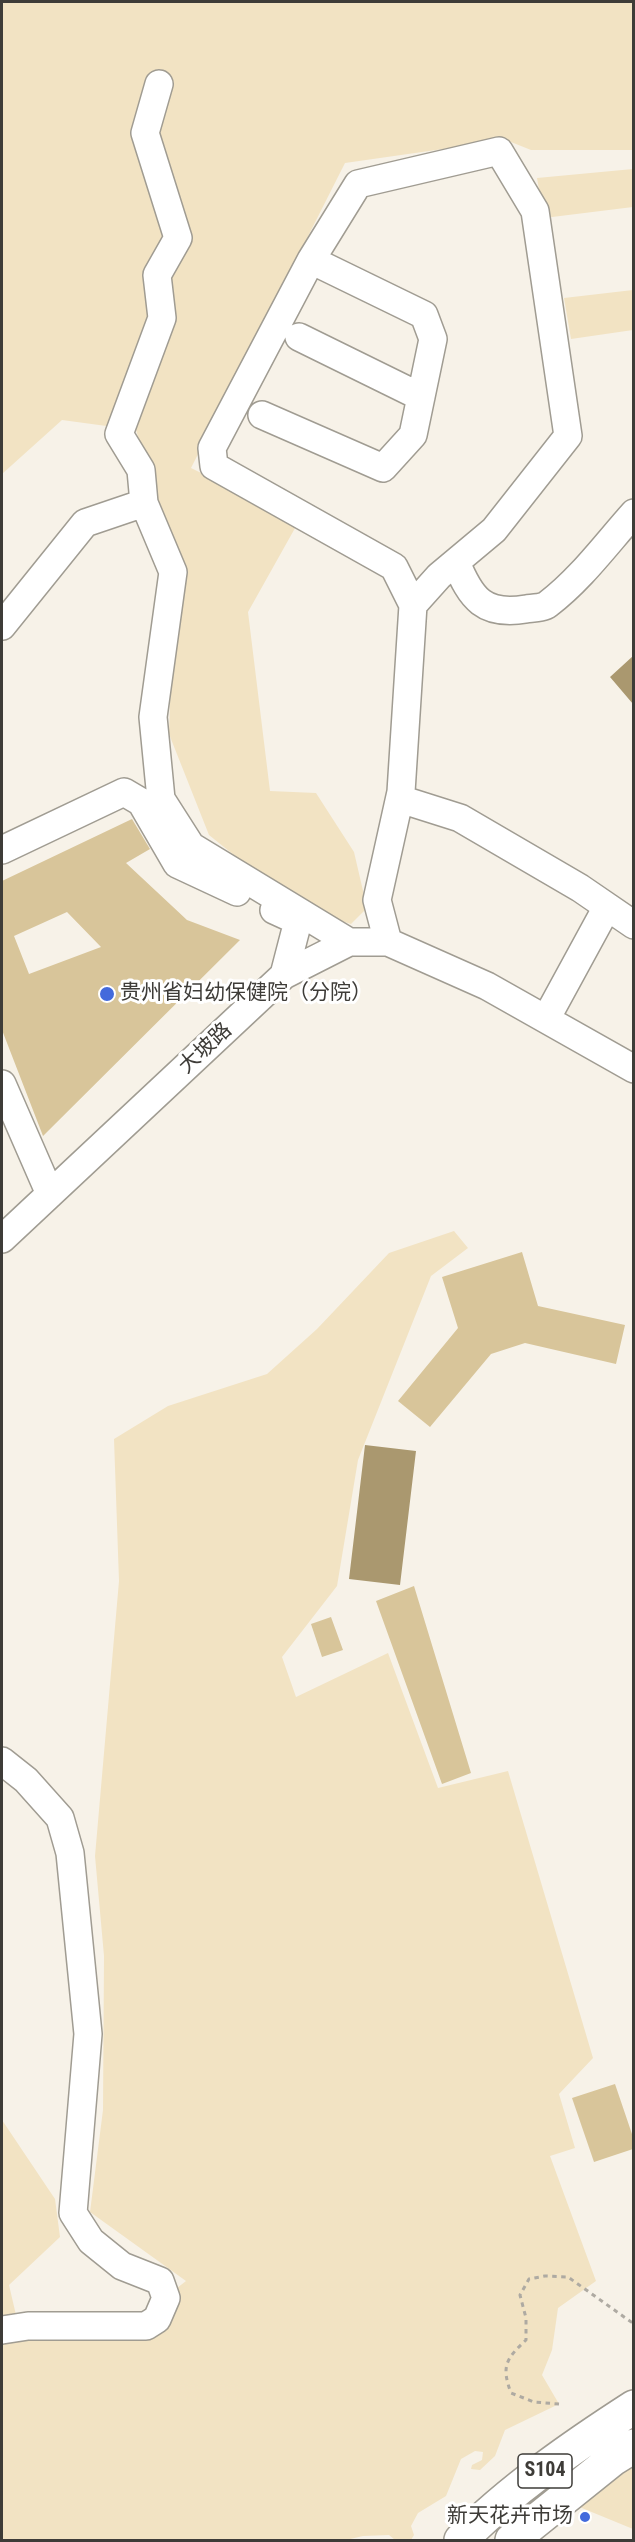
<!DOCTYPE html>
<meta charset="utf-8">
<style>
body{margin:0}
#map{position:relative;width:635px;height:2542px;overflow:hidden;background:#f7f2e8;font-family:"Roboto Condensed",sans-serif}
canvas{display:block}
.frame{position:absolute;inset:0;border:3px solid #3e3c38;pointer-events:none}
</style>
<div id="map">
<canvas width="635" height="2542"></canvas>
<div class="frame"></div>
</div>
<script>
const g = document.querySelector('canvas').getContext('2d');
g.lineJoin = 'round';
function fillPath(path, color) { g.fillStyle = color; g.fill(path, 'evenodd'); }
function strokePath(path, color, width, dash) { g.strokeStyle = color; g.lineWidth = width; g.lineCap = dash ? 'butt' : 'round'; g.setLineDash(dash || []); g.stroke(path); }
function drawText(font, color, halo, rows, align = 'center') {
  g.font = font + ' "Roboto Condensed","Noto Sans SC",sans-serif'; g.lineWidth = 6; g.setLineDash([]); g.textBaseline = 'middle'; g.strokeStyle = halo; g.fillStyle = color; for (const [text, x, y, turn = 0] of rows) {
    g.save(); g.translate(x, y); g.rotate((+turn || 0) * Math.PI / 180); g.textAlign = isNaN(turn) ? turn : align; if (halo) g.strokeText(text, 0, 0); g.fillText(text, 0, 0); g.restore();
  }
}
const green = new Path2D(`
 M2,2H633V150H531L506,140L345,163L191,468L299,521L248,612L270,791L316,793L354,852L367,908L351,924L300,908L209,835L169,734L175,551L136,430L62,420L2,474Z
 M633,169V207L544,218L537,178Z
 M633,290V330L571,339L564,298Z
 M454,1231L468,1248L431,1276L358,1460L337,1586L282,1657L296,1697L388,1653L438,1788L508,1771L593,2058L559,2094L575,2148L550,2156L596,2281L558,2308L552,2350L542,2375L559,2404L505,2430L495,2456L480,2470L471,2469L472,2465L482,2460L483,2452L475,2451L461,2459L446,2496L418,2513L411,2526L414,2535L411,2540H395L389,2535L363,2536L346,2540H2V2120L55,2199L60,2237L9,2285L16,2315L140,2317L186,2281L90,2212L103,2110L104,1956L95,1856L119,1581L114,1439L168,1406L267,1374L317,1329L389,1253Z
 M633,2466V2529L577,2506Z`);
const water = new Path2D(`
 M633,656V704L610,677Z
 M365,1445L416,1451L400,1585L349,1579Z`);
const building = new Path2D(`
 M132,819L150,849L126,863L187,920L240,940L43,1136L2,1030V881ZM67,912L101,947L29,974L14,936Z
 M522,1252L538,1306L625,1325L616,1364L525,1343L491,1354L430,1427L398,1401L458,1328L442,1277Z
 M414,1586L471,1773L442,1784L376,1601Z
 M331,1617L343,1650L322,1657L311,1624Z
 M615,2084L633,2137V2149L594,2162L572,2098Z`);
const path = new Path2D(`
 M559,2404L534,2402L511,2393C501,2366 506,2359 526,2340V2318L520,2295L529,2279L545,2276L568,2277L634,2324`);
const minor = new Path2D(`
 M299,337L421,397
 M262,415L383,468L413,435L433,339L424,315L311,260
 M144,503L141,470L119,434L162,318L157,275L178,238L145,133L159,84
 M456,562C471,599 484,616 526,609C533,608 543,608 548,604C581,579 607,543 634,513
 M2,626L85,523L144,503L173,572L153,717L161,799L191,846L349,942
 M400,799L460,818L580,888L634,925
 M2,850L124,792L141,802L177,864L237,892
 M274,910L298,921L284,975
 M388,942L377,900L401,792L413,605L439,576L494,530L568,436L535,211L499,151L358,184L311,260L212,448L214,466L394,567L413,605
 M546,1019L607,907
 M2,1084L50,1194
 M2,1239L284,975L349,942H388L487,986L634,1069
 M2,1761L26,1780L60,1818L70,1853L88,2034L73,2213L91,2241L122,2266L160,2281L166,2298L157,2319L146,2326H28L2,2330`);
const major = new Path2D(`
 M461,2540C510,2490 575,2445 634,2407
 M512,2540L613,2459L634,2446`);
const markers = [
 [107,994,8,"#436adc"],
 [585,2517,6,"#436adc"]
];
const shields = [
 [545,2471,54]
];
const shieldNames = [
 ["S104",545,2471]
];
const poiNames = [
 ["贵州省妇幼保健院（分院）",120,994],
 ["新天花卉市场",573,2517,"right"]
];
const streetNames = [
 ["大坡路",206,1049,-43]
];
fillPath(green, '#f2e3c3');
fillPath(water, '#aa986f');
fillPath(building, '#d8c59a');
strokePath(minor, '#a09c92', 30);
strokePath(major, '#a09c92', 36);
strokePath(path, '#aeaaa2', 3, [4.5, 4.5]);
strokePath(minor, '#fff', 27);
strokePath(major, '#fff', 33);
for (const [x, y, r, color] of markers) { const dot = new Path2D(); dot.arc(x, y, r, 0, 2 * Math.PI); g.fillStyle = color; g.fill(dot); strokePath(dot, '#fff', 2); }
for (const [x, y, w] of shields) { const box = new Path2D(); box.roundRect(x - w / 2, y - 17, w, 34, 4.5); g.fillStyle = '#fff'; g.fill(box); strokePath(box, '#3e3c38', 1.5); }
drawText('bold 20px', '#3e3c38', null, shieldNames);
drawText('21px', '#3e3c38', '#fff', poiNames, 'left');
drawText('21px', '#3e3c38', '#fff', streetNames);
</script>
